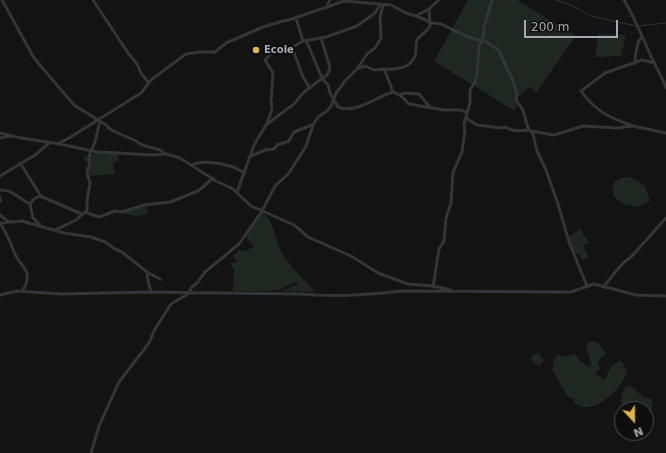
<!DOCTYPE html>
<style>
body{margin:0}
#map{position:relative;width:666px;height:453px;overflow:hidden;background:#131314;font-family:"DejaVu Sans",sans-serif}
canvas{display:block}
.north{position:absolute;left:614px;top:401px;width:40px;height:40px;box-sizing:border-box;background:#0e0e0f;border:1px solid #4b4c51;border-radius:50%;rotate:158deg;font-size:11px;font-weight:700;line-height:16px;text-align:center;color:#a6a9b3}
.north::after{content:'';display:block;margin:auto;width:14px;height:18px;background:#e0b63e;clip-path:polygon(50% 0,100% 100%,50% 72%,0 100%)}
.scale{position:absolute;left:524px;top:20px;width:94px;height:18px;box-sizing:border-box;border:2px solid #a6a9b3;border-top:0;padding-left:5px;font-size:12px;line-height:14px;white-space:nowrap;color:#a6a9b3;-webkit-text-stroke:3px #0e0e0f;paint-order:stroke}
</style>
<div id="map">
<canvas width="666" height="453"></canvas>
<div class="north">N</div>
<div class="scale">200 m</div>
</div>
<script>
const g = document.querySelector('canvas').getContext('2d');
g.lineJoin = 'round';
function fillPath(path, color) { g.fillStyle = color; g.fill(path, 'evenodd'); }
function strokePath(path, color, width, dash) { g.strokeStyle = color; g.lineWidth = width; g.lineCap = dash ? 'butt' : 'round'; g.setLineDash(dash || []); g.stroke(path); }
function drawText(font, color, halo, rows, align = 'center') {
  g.font = font + ' "DejaVu Sans",sans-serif'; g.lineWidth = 4; g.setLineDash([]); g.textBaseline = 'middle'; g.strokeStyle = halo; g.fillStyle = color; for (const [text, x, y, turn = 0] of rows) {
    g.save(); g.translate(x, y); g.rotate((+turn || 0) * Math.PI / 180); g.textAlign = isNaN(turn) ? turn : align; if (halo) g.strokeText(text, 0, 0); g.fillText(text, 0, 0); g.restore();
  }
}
const green = new Path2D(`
 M468,0H517L576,36L536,93L530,87L514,100L518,106L513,110L434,61Z
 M598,34L626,35L621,56L595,57Z
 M98,153H117L119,160L113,163L115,174L89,176L90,162L87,163L83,159L85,156Z
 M631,177L645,186L650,201C645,203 641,207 635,206C626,206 613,201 613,190C612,188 614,184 615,181L622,178Z
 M146,205L148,214L136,216L126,214L125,211Z
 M262,211C275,222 274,239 282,253C290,267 303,278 314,290L313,292L281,291L298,284L297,282L281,289L272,291H233L234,269L232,267L231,263L237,262L233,257L238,250L246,251L253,247L252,244L247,239L246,234Z
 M580,229L589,243L583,245L588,257L582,260L580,255L574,253L568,237Z
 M592,341C598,342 605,349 606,355L600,358L598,362L600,368L595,374L605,379L611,366L620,361L623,363L627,372C624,378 622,384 617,389C614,393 602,403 597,405C589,408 575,409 573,398L568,397L552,370L554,366L553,359L559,355L564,357L575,354L580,361L589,366L591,364L586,346L588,343Z
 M537,353H539L544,360L540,366L535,364L531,359L534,354Z
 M626,386H631L644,398L652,399V407L649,414L646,415V409H623C620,399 620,394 626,386Z`);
const stream = new Path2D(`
 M557,0L571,5L591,16L636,26
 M639,26L666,23`);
const street = new Path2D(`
 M2,0L34,58L74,105L106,125L111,130L136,141L142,145L160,150L164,153
 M93,0L128,53L137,64L141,73L149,83
 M624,0C634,17 642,36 650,54C655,66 662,76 666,88
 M326,8L330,0
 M416,16L433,23L441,24L466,36L478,40H483L497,49L499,51L513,81L517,94L516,100L523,110L528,128L533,134L537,151L546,170L558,204L569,242L587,286
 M306,40L322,78L328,85L330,93L338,107C356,114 376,97 393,92
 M304,41L326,37L357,26L375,13L380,5
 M292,47L303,77L310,88
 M635,63C636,53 636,43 642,36
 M357,69L367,54L375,48L381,38L380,17L383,6
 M384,69C396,70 410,69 415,56C417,51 415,45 417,40C420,35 427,32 430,26L429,9
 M400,95L404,93L419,94L430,107
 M466,118L477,125L501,128L505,127C513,132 520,131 529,130
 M266,125L287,109L293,105L304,92L328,74L330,67L321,38
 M633,126C610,118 595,111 581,91L605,73L642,60L655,63
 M531,131L554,135L583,126L617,128L633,126L666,133
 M0,133L21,138L60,144L97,152L154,155L165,154L170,155L180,158L216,181L233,189L251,206L294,225L308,237L351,256L378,273L408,284L433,286L451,290
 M0,138L10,136
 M57,144L69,138L141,93L151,80L186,54L200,52H215L226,43L263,27L283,21L289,20L344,1L391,5L406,13L416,16L429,9L439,0
 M251,156L265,150L274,149L277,145L289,141L294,132L312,125
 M20,163L39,193L40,196L34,199L30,204L33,218L41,226
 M192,165C202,160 220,163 230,166C235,167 240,171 245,173
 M0,176L35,155L49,143
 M0,190L9,191L30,204
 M237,192L254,145L266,125L272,110L271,102L273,73L265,60L272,53L291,48L303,41L296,18
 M40,196L82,214
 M0,197V201
 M87,212V201L90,183L87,173L90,163L89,156L95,142L100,121
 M0,215L9,222
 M0,223L22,221L64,233L91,237L105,242L115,249L122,252L147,272L160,279
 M0,223C8,235 10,242 15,254C18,261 24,266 27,273C28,279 26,286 22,291
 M55,230L76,220L85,212L99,217L115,211L122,212L144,205L170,202L198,191L213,178
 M147,272L148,281L151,292
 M604,286L623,263L631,257L666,218
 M433,287L439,249L444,241L446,218L451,203L453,172L462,152L465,130L464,124L470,103V90L475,82L477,74L479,46L483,40L484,27L492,0
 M0,295L17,291L61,294L151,292L300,294C333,297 368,295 401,291L571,292L594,284L636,295L666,296
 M91,453L99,426L119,382L149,343L155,329L171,304L188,294L192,287L197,283L205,272L239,244L262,211L275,186L289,173L306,146L313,125L318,117L327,111L331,106L336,93L346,80L357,69L365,66L374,70L384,69L391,86L393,92L400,95L409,104L444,110H461L467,113`);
const markers = [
 [256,50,4,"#e0b63e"]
];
const poiNames = [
 ["Ecole",264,50]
];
fillPath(green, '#1f2721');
strokePath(stream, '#2d343c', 1);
strokePath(street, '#343539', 3);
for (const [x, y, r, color] of markers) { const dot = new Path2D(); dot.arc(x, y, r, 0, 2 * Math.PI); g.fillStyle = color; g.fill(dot); strokePath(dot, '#0e0e0f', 1.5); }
drawText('bold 10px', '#a6a9b3', '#0e0e0f', poiNames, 'left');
</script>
